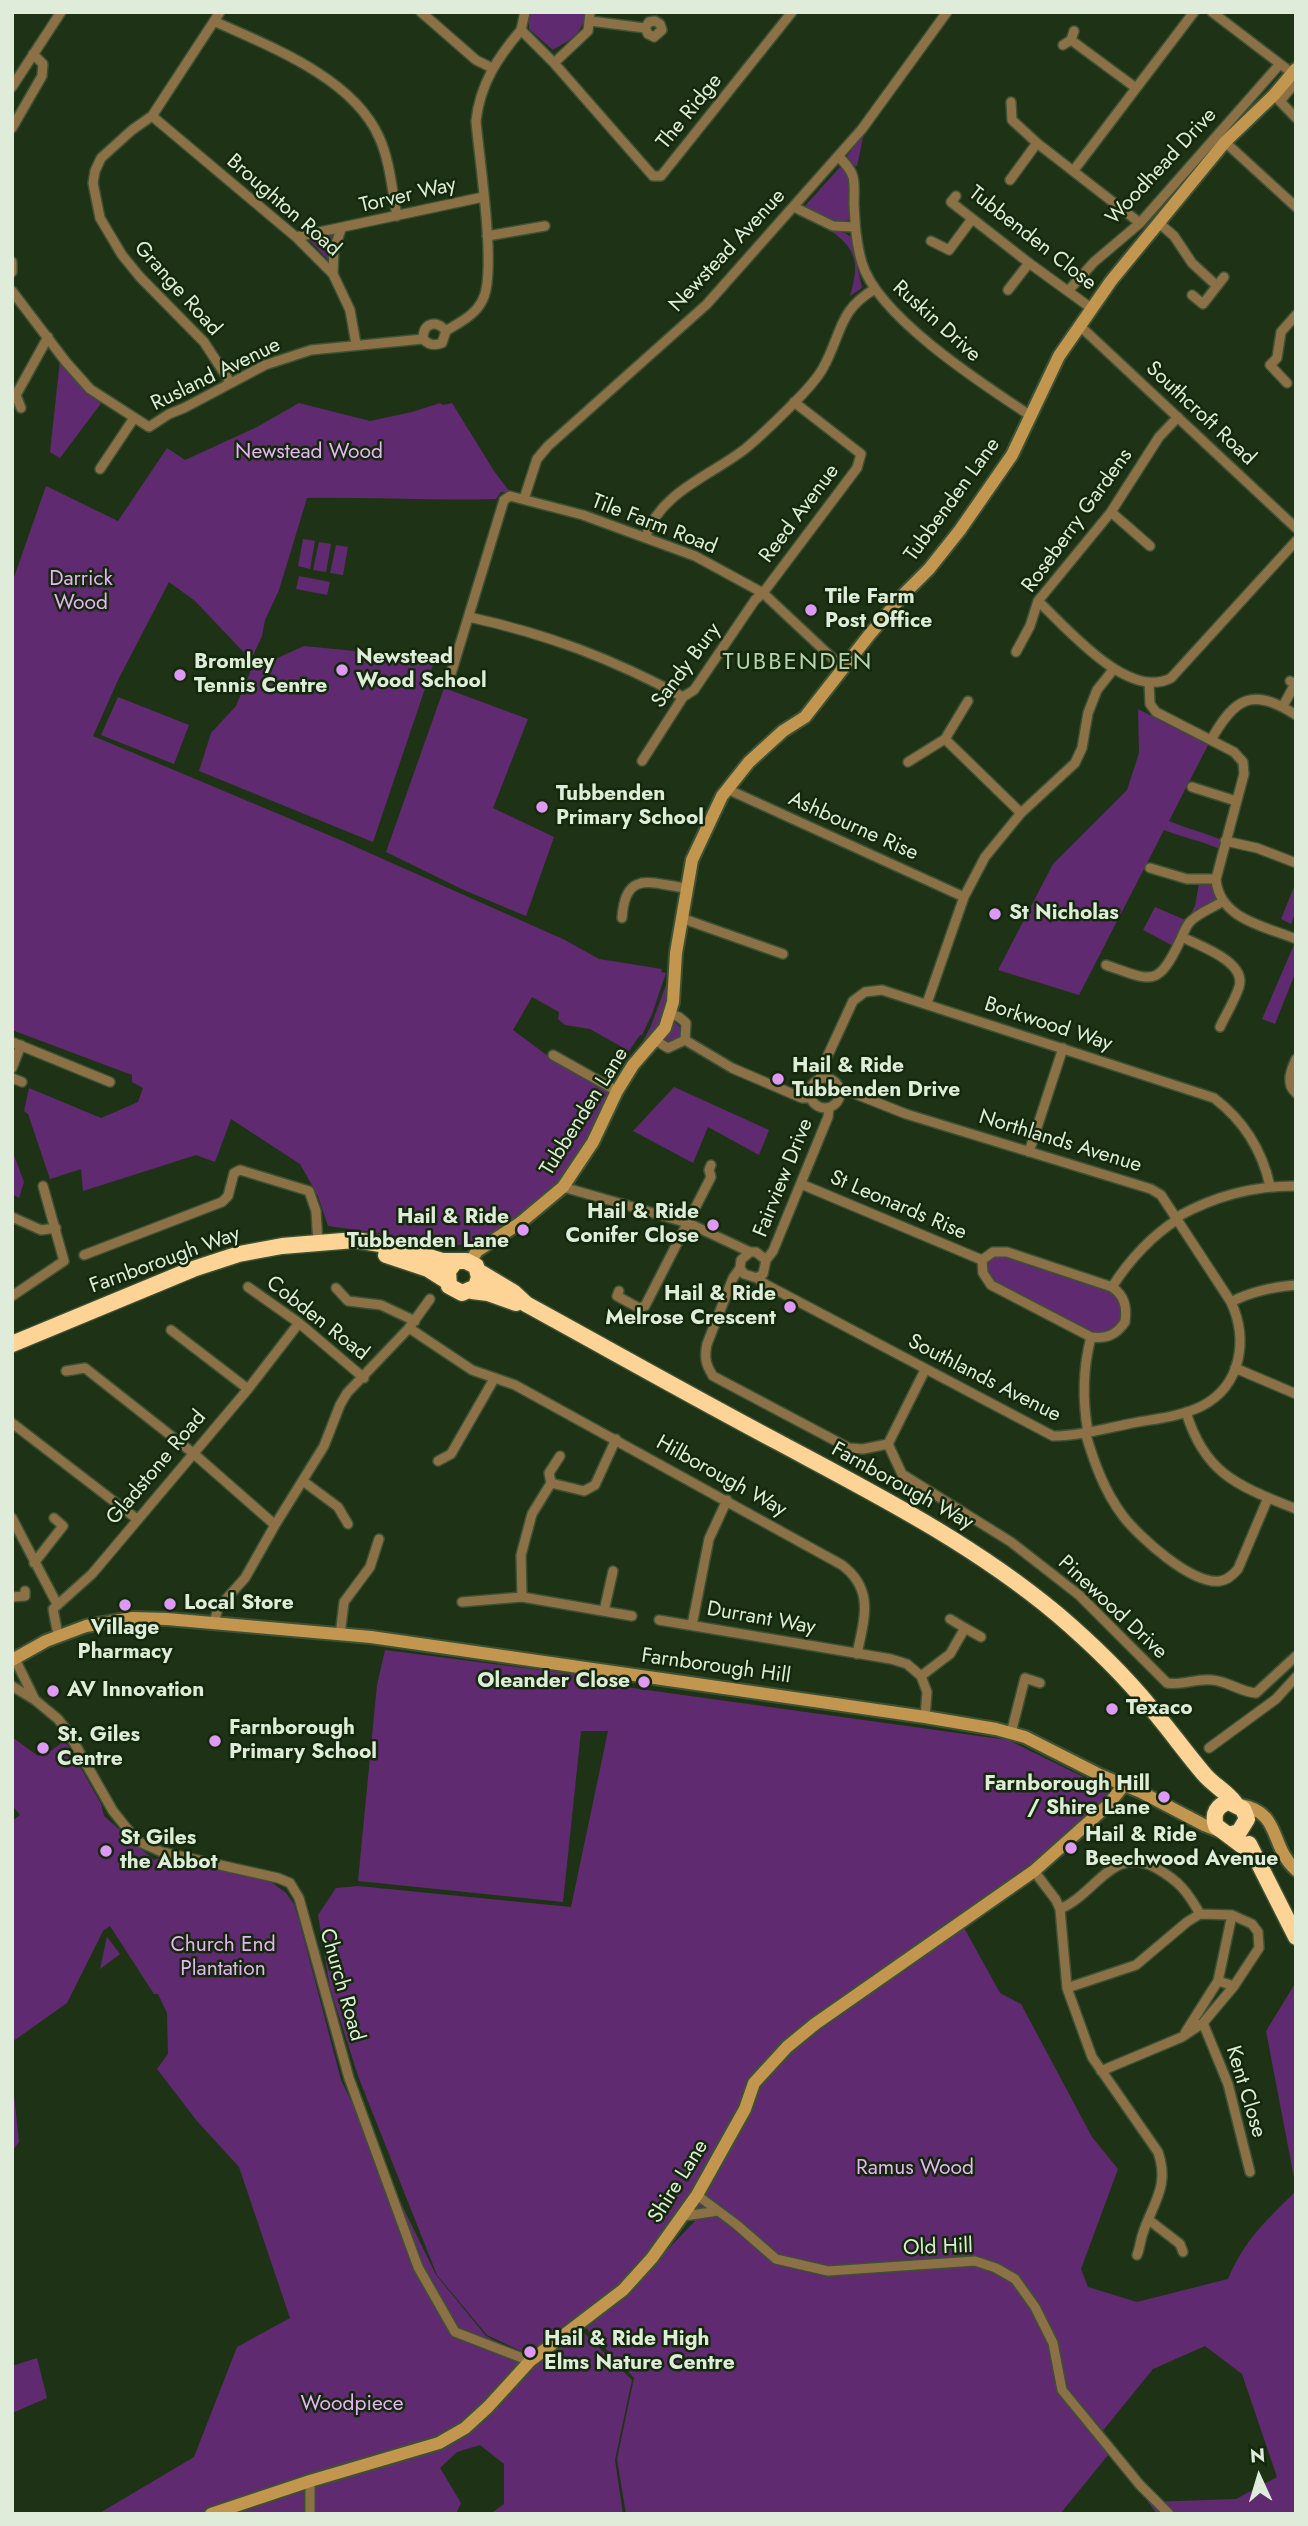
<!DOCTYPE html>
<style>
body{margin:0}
#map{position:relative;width:1308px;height:2526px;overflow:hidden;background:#1e3316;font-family:Jost,sans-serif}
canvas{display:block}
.frame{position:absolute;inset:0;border:14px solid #deecd9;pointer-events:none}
.north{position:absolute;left:1224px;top:2442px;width:70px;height:70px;-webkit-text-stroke:5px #14290c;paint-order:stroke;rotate:356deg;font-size:19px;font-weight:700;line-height:28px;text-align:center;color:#deecd9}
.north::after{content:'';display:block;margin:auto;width:24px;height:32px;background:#deecd9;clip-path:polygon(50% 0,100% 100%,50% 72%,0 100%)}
</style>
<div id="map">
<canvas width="1308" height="2526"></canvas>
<div class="frame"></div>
<div class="north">N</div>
</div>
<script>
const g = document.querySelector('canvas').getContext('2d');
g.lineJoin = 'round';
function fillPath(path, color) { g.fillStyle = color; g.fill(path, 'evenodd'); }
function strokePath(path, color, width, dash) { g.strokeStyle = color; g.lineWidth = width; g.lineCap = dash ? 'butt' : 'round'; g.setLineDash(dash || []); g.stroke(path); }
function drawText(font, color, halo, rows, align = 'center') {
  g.font = font + ' Jost,sans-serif'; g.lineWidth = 5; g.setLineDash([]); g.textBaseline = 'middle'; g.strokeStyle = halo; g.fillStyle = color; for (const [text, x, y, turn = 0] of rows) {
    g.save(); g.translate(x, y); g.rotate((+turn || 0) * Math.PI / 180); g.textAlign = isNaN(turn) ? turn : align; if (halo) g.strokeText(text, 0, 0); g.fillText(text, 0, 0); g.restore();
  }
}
const green = new Path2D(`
 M529,12H585C582,36 572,38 553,50L529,29Z
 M864,133L857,166H854L847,156Z
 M840,167L849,175L852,213L850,219L841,223L807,210L805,206Z
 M828,229L845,233L851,237L862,288L850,296C860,264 857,248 828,229Z
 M335,234L331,263L309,240Z
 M60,360L85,392L102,402L60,458L50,452Z
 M299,403L370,421L412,412L440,403L443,405L452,403L494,471L510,492H501L496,499C433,501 370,497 307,498L279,590L265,620L262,636L251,660L195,601L169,582L119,678L93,736L338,839L565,940L599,959L662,969L661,972L666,973L652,1014L642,1035H640L629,1051L590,1029L565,1025L558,1019L559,1012L532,997L513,1030L548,1056L612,1091L578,1163L552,1192L488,1236L460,1245L423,1244L379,1233L328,1226L318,1196L300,1164L231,1119L215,1162L196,1155L83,1191L81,1169L50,1179L28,1114L24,1111L29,1088L101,1118L138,1102L143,1088L132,1082V1075L12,1030V583L46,486L118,521L167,448L185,460L257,427Z
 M303,539L315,541L310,569L298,566Z
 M319,542L331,544L326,572L313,570Z
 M336,545L348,547L343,575L330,573Z
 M299,576L330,582L327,595L296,589Z
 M304,646L435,659L373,842L199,771L211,733L236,706L251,670Z
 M444,688L528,719L493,808L554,837L526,916L466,891L386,852Z
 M118,697L189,725L174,764L101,735Z
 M1138,709L1208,745L1169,821C1188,829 1206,833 1225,841L1222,850C1203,841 1184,838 1164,830L1079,995L998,970L1053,864L1127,790L1139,753Z
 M1296,882V911L1291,924L1281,919Z
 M1199,883L1213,885L1216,901L1189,917L1195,906Z
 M1155,907L1190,922L1177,948L1143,930Z
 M1296,940V971L1275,1024L1262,1019Z
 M668,979C680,1005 650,1039 634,1058L651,1026Z
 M675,1022L682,1029L678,1040L668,1043L665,1037Z
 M674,1087L769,1130L759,1155L708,1127L693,1163L633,1131Z
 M12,1150L24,1182L19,1198L12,1194Z
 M994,1256H1006L1110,1290L1121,1302V1320C1113,1331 1105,1335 1091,1333L993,1281L987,1272L986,1262Z
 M385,1650L618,1680V1686L1008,1740L1112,1791L1080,1825L1032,1867L807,2025L742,2106L689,2196L651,2254L628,2279L529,2355L487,2335L437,2275L358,2076L330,1988L318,1915L336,1888L358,1886L571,1907L608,1731H581L563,1902L358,1881L377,1685Z
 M12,1737L38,1756L52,1750L63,1742L68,1745L101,1804L104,1816L154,1860L165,1855L271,1882L286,1893L294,1904L299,1920L341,2080L436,2275L486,2336L529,2358L580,2329L632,2380L615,2460L623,2514H490L504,2504V2464L480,2445L457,2452L440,2468L461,2503L456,2514H98L194,2457L237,2347L290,2318L239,2167L197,2121L157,2069L168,2054L167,2013L158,1994H154L110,1926L103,1931L67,2003L12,2042V1821L20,1815L12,1805Z
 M963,1926L1000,1993L1021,2004L1092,2137L1118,2169L1081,2269L1088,2287L1137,2302L1228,2279C1245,2239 1266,2221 1296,2191V2514H1157L1148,2502L1236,2499L1277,2477L1242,2374L1205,2346L1153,2369L1101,2433L1113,2449L1060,2514H626L617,2459L634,2378L583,2325L625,2294L695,2221L688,2216L757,2085L789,2049Z
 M107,1937L120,1954L100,1969L106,1941Z
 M1296,1982V2188L1266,2031Z
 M12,2076L19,2142L12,2151Z
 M37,2358L47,2398L12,2413V2366Z`);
const street = new Path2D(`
 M220,12L152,116L132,130L101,158L95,171L93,183L100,218L122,255L140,277L204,342L230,382
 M421,12L476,60L492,68
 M525,12L521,30L554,63L588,31L590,12
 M1212,12L1292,73
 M590,21L645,28L649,22L655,21L660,24L662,30L654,37L648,34L645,28
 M216,22C271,47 353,78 379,137C390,161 392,190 397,216
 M1071,40L1136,88
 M1063,45L1071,40L1074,31
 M554,63L653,176H661L792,12
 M12,87L61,12
 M1274,95L1296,118
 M1280,101L1296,82
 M1011,102L1012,120L1037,143L1140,223
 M152,116L296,237L333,274L350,310L356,344
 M12,128L42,76L43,64L33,54
 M1225,142L1296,207
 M838,156C844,162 851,169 853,177C855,185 854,196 854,204C855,224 856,243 862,263C878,317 984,385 1031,416
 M1074,170L1194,12
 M1010,180L1037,143
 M956,196L951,202L1029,263L1091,308
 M794,207L833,226L855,227
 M1160,224L1174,236L1192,263L1217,286
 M487,236L545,226
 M296,237L483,197
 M931,241L949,250L972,219
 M12,262V272
 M333,274L334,250L341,229
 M1008,290L1029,263
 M12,291L66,362L90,389L149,427L169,414L184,408L265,365L311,350L423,339C429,345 434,346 442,343L446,331C436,319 423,323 423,339
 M1068,291L1094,262L1140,223L1280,64
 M1192,295L1203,304L1224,277
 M1080,326L1296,528
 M446,331C460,322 476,315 483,299C497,271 479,158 476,121C480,84 498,57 521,30
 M1287,383L1270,365L1277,358L1281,332L1296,315
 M12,394L16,395L48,337
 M16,395L21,408
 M100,469L134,418
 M524,499L537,459L548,446L707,304L862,129L947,12
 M1111,512L1150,546
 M646,536C661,492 710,476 745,449C761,436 777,420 792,405C803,394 816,381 823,368C842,334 838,310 875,289
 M1038,601C1066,627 1128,701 1171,678L1296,541
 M469,617C547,634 613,659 683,697
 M1016,652L1030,626L1038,601L1111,512L1159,437L1178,417
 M450,677L504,500L510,496L583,515L695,556L763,593L843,668
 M1149,682L1150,704L1156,712L1234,752L1243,762L1244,774L1216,879C1219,919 1264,926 1296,939
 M1283,706L1295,684L1290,681
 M945,739L1021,813
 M1211,740C1235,697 1253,687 1296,715
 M642,761L683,697L694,690L755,600L763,593L857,468L861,454L794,402
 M908,762L945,739L968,701
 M1192,787L1236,801
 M727,789L964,897
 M1225,841L1257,848L1296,863
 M1150,868L1187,879H1216
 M622,918C625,870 650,883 685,888
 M681,918L783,954
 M1182,937C1200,946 1247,962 1239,987C1235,1000 1226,1014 1220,1027
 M1106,965C1150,980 1157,989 1179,943C1182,937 1185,928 1189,923C1196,914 1212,908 1222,902
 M927,1003L964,897L985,857L1021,813L1075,763L1082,748L1088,713L1097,690L1113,670
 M655,1040L668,1048L685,1040L686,1023L679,1017L671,1014
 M685,1040L732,1068L802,1098H811
 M12,1042L110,1082
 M553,1055L617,1091
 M1296,1059C1291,1070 1285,1084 1296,1093
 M12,1068L21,1045
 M12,1078L22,1082
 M810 1093a15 15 0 1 1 30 0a15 15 0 1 1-30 0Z
 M820,1079L822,1068L853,1001L865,992L882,990L1214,1098C1243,1120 1262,1150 1270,1186
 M1029,1152L1063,1048
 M801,1184L982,1260
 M563,1187L688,1223L750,1252H756L766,1260L763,1274L757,1278
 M12,1217L41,1230L56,1228
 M1177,1217C1215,1196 1252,1186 1296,1186
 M750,1252L741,1260L740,1268L744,1274L757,1278
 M993,1252H1007L1112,1287C1125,1296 1127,1307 1125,1322C1116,1335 1107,1339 1091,1337L991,1285L983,1273L982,1260Z
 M84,1255L222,1202L228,1196L234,1173L240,1170L309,1191L316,1211L318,1244
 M766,1260L773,1251L828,1117L829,1108
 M740,1268L733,1278L707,1344C704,1358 706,1365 713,1376L849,1448L863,1449L888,1444
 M757,1278L765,1284L1053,1436C1078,1436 1104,1429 1128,1424C1152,1419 1180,1417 1202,1406C1242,1385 1248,1339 1231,1302L1161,1195L1151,1189L906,1114L848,1091H840
 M248,1287L299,1323L364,1378
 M1112,1287C1130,1259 1150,1237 1178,1219
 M336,1288L348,1301L381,1305L415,1321
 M619,1291L617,1296L639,1308L645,1306L711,1177L709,1170L711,1165
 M12,1296L64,1261L43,1186
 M1231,1302C1252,1291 1272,1287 1296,1285
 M409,1328L472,1370L515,1385L842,1565C875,1590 864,1619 857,1654
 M171,1330L248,1389
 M1235,1368L1296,1394
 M66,1371L85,1368L193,1453L275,1525
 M1186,1412C1205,1475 1239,1486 1296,1509
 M12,1423L137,1519
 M1085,1432C1094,1462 1104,1491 1123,1516C1139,1537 1192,1585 1220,1581C1228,1580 1233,1575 1238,1569L1268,1498
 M1088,1432C1082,1399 1083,1368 1091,1337
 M888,1444L902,1474L1011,1542L1079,1595L1167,1683C1183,1686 1196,1678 1212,1680C1228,1681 1240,1692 1256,1693L1296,1656
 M888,1444L925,1370
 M438,1461L451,1454L494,1379
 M303,1481L338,1507L348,1524
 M551,1483L549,1473L560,1456
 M12,1518L57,1604
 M34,1563L63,1526L54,1518
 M12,1597L25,1596V1591
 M522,1597L521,1555L532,1514L551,1483L584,1491L595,1485L616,1439
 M462,1602L522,1597L632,1616
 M604,1611L613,1571
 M659,1620L891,1659L907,1664L921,1676
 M214,1623L218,1608L245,1578L275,1525L324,1446L340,1405L347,1393L409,1328L430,1299
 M692,1625L709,1539L727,1500
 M965,1628L981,1637
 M58,1635L53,1609L92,1574L248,1389L299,1323
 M340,1635L344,1602L370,1567L379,1539
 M15,1659L35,1700L58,1719L68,1732L113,1811L137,1841L162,1852L278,1878L290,1883L299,1898L349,2078L418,2267L455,2332L530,2361
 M12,1686L35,1700
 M925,1717L927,1692L921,1676L950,1654L965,1628L950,1619
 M1011,1733L1025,1678L1040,1683
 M1209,1748L1276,1699L1296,1677
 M1034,1871L1056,1900L1060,1909L1067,1988L1092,2057L1158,2152C1170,2186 1153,2203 1143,2233C1140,2241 1140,2248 1137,2255
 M1060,1909C1096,1894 1113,1844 1156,1868C1179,1881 1187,1891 1200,1914
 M1218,1981L1232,1915
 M1067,1988L1136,1965L1187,1922L1200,1914L1232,1915L1252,1924L1258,1932L1259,1948L1234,1986L1203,2023L1182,2037L1101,2071
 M1203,2023L1228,2084L1250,2172
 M1185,2033L1218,1981L1234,1986
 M697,2195L737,2225L776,2259L828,2271L975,2261L996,2268L1015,2279L1035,2307L1053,2343L1062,2390L1140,2485L1169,2514
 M684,2216L718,2211
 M1149,2220L1180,2244L1183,2252
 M310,2514V2481`);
const secondary = new Path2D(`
 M470,1262L477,1251L520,1223L563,1187L593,1142L617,1091L633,1065L665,1028L673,1002L676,953L692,860L722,796L749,762L783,731L805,717L870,634L905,593L929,569L960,530L1012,455L1059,356L1111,281L1225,142L1274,95L1296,69
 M12,1660L46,1641L86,1626L132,1618L167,1619L371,1637L925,1717L996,1729L1025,1737L1100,1775L1141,1792L1204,1825L1219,1831
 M1240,1805C1282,1812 1269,1846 1296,1870
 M211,2514L310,2481L439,2443L465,2428L488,2407L530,2361L623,2290L652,2258L697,2195L745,2109L754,2083L787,2047L815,2024L1034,1871L1108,1805L1123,1786`);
const highway = new Path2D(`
 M386,1255L428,1269L447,1281
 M478,1271L513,1292L526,1304C610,1350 693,1397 778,1442C875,1494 972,1543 1057,1614C1091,1643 1123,1674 1151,1708C1169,1729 1186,1753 1204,1774C1213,1785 1226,1791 1235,1803
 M472,1291L488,1293L516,1303
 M12,1344L193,1269L239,1254L282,1246L355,1240L393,1246L442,1261H466L476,1266L479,1277L476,1287L462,1293L449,1286L448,1271L455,1262
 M1229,1835L1239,1832L1247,1819L1243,1809L1229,1802C1217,1805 1212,1814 1216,1826L1252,1853
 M1249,1844L1296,1937`);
const markers = [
 [811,610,7,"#dd99f3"],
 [342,670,7,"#dd99f3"],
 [180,675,7,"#dd99f3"],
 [542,807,7,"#dd99f3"],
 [995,914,7,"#dd99f3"],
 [778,1079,7,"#dd99f3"],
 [713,1225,7,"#dd99f3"],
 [523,1230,7,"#dd99f3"],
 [790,1307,7,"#dd99f3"],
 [170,1604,7,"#dd99f3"],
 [125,1605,7,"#dd99f3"],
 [644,1682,7,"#dd99f3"],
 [53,1691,7,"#dd99f3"],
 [1112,1709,7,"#dd99f3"],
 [215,1741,7,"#dd99f3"],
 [43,1748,7,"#dd99f3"],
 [1164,1797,7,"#dd99f3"],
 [1071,1848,7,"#dd99f3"],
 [106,1851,7,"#dd99f3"],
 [530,2352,7,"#dd99f3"]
];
const streetNames = [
 ["The Ridge",690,112,-51],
 ["Woodhead Drive",1162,167,-47],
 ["Torver Way",408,196,-13],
 ["Broughton Road",283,206,41],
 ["Tubbenden Close",1032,239,38],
 ["Newstead Avenue",728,251,-47],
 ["Grange Road",177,289,48],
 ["Ruskin Drive",936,322,42],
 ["Rusland Avenue",216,375,-26],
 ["Southcroft Road",1200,414,43],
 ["Tubbenden Lane",953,500,-54],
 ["Reed Avenue",800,514,-53],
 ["Roseberry Gardens",1078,521,-54],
 ["Tile Farm Road",654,525,21],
 ["Sandy Bury",687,666,-53],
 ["Ashbourne Rise",853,827,24],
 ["Borkwood Way",1048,1025,18],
 ["Tubbenden Lane",585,1112,-58],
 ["Northlands Avenue",1060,1142,17],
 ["Fairview Drive",784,1178,-68],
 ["St Leonards Rise",898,1206,23],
 ["Farnborough Way",165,1261,-20],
 ["Cobden Road",317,1319,38],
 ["Southlands Avenue",984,1379,27],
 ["Gladstone Road",157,1468,-50],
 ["Hilborough Way",721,1477,29],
 ["Farnborough Way",902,1487,29],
 ["Pinewood Drive",1112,1608,43],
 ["Durrant Way",761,1619,10],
 ["Farnborough Hill",716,1667,8],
 ["Church Road",341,1985,74],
 ["Kent Close",1245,2092,73],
 ["Shire Lane",679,2182,-58],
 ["Old Hill",938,2248,-2]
];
const parkNames = [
 ["Newstead Wood",309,453],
 ["Darrick",81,580],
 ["Wood",81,604],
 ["Church End",223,1946],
 ["Plantation",223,1970],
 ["Ramus Wood",915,2169],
 ["Woodpiece",352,2405]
];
const poiNames = [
 ["Tile Farm",825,598],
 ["Post Office",825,622],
 ["Newstead",356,658],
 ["Wood School",356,682],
 ["Bromley",194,663],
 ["Tennis Centre",194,687],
 ["Tubbenden",556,795],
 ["Primary School",556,819],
 ["St Nicholas",1009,914],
 ["Hail & Ride",792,1067],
 ["Tubbenden Drive",792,1091],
 ["Hail & Ride",699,1213,"right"],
 ["Conifer Close",699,1237,"right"],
 ["Hail & Ride",509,1218,"right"],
 ["Tubbenden Lane",509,1242,"right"],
 ["Hail & Ride",776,1295,"right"],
 ["Melrose Crescent",776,1319,"right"],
 ["Local Store",184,1604],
 ["Village",125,1629,"center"],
 ["Pharmacy",125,1653,"center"],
 ["Oleander Close",630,1682,"right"],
 ["AV Innovation",67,1691],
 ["Texaco",1126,1709],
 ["Farnborough",229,1729],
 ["Primary School",229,1753],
 ["St. Giles",57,1736],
 ["Centre",57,1760],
 ["Farnborough Hill",1150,1785,"right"],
 ["/ Shire Lane",1150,1809,"right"],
 ["Hail & Ride",1085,1836],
 ["Beechwood Avenue",1085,1860],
 ["St Giles",120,1839],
 ["the Abbot",120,1863],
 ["Hail & Ride High",544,2340],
 ["Elms Nature Centre",544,2364]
];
const quarterNames = [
 ["TUBBENDEN",798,663]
];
fillPath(green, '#602a70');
strokePath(street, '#3d5135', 12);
strokePath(secondary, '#3d5135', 16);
strokePath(highway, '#3d5135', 19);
strokePath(street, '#8c7146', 9);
strokePath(secondary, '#c2964f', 12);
strokePath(highway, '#fdd496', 16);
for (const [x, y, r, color] of markers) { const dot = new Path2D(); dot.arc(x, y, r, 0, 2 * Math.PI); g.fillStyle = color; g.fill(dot); strokePath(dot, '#14290c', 2.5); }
drawText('21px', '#deecd9', '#14290c', streetNames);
drawText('21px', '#e7b2f7', '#14290c', parkNames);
drawText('bold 21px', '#deecd9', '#14290c', poiNames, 'left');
g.letterSpacing = '2px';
drawText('24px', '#b7d2ae', '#14290c', quarterNames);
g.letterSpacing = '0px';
</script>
